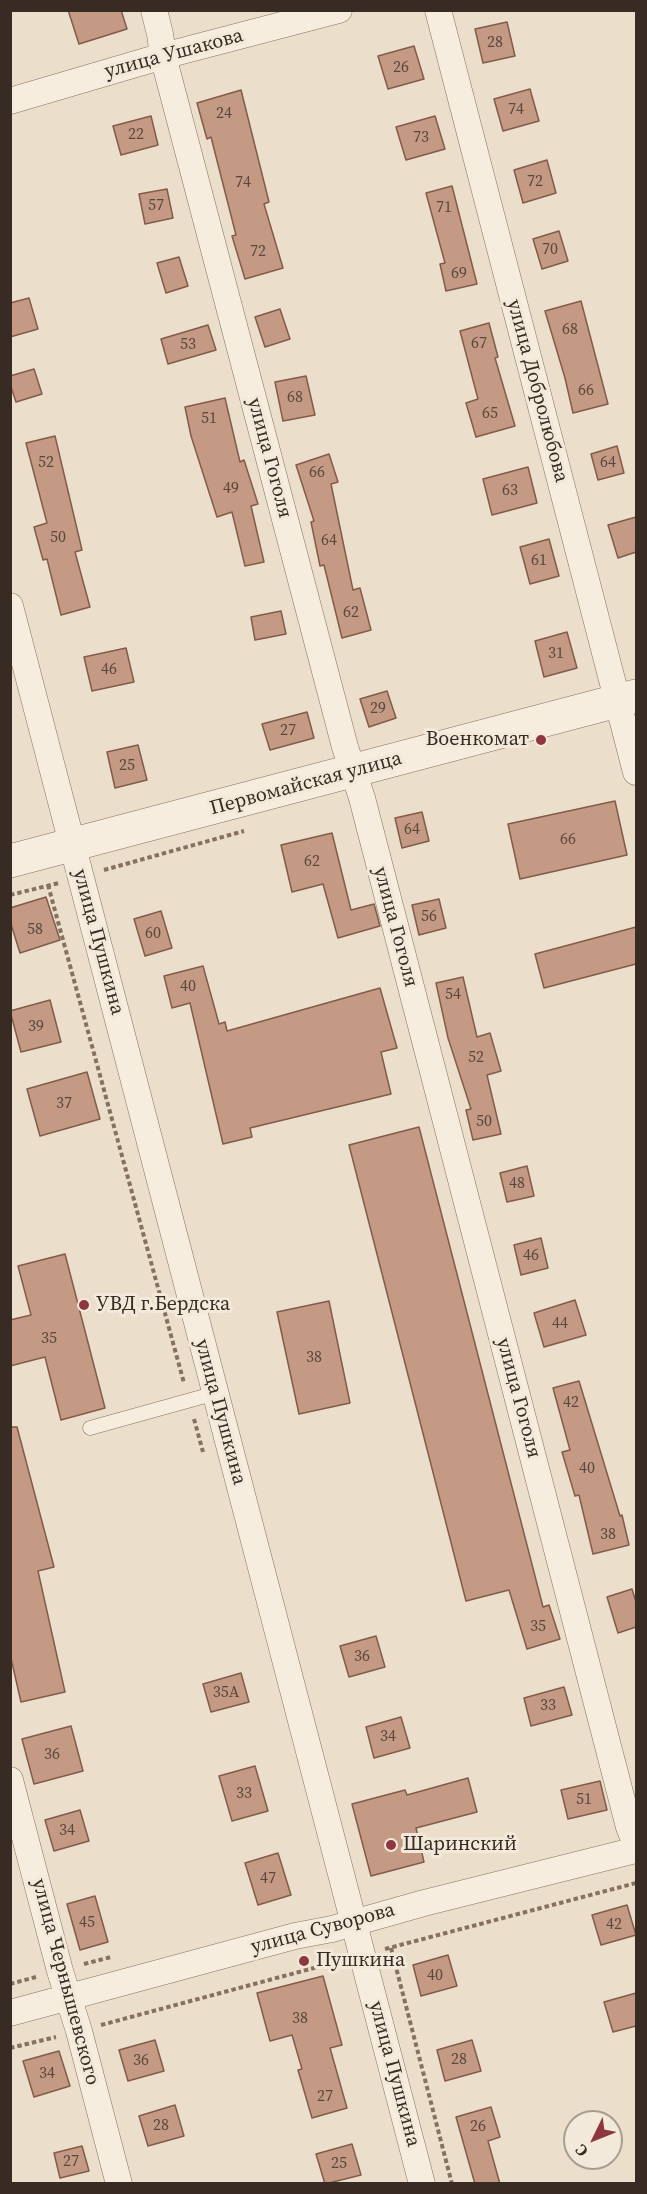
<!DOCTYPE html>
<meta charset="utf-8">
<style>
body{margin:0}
#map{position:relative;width:647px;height:2194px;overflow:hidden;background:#ebdfcb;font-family:"Source Serif 4",serif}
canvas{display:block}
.frame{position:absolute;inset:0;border:12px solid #382b23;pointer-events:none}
.north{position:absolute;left:563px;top:2110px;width:60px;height:60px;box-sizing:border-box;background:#f3e9da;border:2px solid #a89d91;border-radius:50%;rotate:227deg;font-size:16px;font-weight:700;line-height:24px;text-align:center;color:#382b23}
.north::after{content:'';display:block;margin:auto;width:21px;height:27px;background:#8e373f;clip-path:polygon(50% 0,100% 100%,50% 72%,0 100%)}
</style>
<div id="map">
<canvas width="647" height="2194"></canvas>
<div class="frame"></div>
<div class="north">С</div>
</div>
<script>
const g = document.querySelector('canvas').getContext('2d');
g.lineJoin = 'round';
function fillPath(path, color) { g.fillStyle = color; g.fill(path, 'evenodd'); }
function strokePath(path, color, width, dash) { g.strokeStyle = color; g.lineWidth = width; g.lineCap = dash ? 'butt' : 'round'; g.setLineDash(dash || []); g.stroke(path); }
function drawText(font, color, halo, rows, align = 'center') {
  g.font = font + ' "Source Serif 4",serif'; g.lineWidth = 6; g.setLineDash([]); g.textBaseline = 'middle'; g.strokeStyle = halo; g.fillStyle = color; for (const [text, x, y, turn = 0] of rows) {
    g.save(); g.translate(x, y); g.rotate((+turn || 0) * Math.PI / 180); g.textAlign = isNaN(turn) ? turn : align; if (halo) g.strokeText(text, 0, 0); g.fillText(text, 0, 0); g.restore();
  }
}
const building = new Path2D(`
 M68,10H121L127,29L79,44Z
 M507,22L515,56L483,63L475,29Z
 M414,46L424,79L388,89L378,56Z
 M530,89L539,121L503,131L494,99Z
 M241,90L269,202L264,204L283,268L245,279L232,236L236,235L211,137L207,139L197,103Z
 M151,116L158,145L121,155L113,126Z
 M435,116L445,149L406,160L396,127Z
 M547,160L556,193L523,203L514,170Z
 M452,186L477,284L446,291L440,264L445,263L426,193Z
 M167,189L173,218L145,224L139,194Z
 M559,231L568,261L542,269L533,239Z
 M179,257L188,286L166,293L157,263Z
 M29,298L38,329L10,337V303Z
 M581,301L608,404L573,413L565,378L545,311Z
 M280,309L290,339L265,347L255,317Z
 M489,323L498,357L495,358L515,426L476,437L466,403L478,399L460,331Z
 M208,325L216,350L168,364L161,339Z
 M34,369L42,394L16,402L10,384V376Z
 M306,376L315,415L283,421L275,382Z
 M225,398L240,462L244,460L258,504L251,506L264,562L245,566L232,512L217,517L191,436L185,407Z
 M55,436L82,550L75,552L90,607L61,615L47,559L43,560L34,527L47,523L26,443Z
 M617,446L624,473L598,480L591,454Z
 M329,454L338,482L331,484L353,590L360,588L371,630L342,638L324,565L320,566L311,522L314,521L296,465Z
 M528,467L537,503L492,515L483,479Z
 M636,517V552L618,558L608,525Z
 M549,539L559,576L530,584L520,547Z
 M281,611L286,634L255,640L251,617Z
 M567,632L577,668L544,677L535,641Z
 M126,648L134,682L92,691L84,657Z
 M387,691L396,718L369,727L360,699Z
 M307,712L314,738L270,750L262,724Z
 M138,745L147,780L115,788L107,752Z
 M615,801L627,855L520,879L508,824Z
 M422,812L429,841L402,848L395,818Z
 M332,833L351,910L374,904L380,926L338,938L323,884L292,892L281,845Z
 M46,897L60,940L20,953L10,921V908Z
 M439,899L446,928L419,935L412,905Z
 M161,911L172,948L145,956L134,919Z
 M636,927V964L544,988L535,954Z
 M203,966L219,1024L225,1022L227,1031L380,988L397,1048L381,1052L391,1094L250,1128L252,1137L223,1144L190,1003L172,1008L164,976Z
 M463,977L477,1037L490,1033L501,1071L487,1075L501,1134L473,1140L466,1110L471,1109L448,1038L436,983Z
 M50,1000L61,1042L21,1052L10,1011Z
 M87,1072L100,1119L40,1136L27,1089Z
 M419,1127L543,1607L549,1605L560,1639L527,1649L509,1590L466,1601L349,1145Z
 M527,1166L534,1196L507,1202L500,1173Z
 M541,1238L548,1268L521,1275L514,1245Z
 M65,1254L105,1408L61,1420L45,1357L10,1366V1320L31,1315L18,1266Z
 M575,1300L586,1335L544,1347L534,1313Z
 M329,1301L350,1403L299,1414L277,1312Z
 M579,1381L620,1516L622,1515L629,1545L593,1554L579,1495L575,1496L562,1452L570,1450L553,1388Z
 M10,1427H17L54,1567L38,1571L65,1692L21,1702L10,1654Z
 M632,1589L636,1602V1627L618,1633L607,1597Z
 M376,1636L385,1667L349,1677L340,1646Z
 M241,1673L249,1702L211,1712L203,1684Z
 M564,1687L572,1715L531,1726L524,1698Z
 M401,1717L410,1748L374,1758L366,1727Z
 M71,1726L83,1771L34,1784L22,1739Z
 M255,1766L268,1811L232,1821L219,1776Z
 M468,1778L477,1812L416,1828L424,1862L371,1876L352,1804L405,1790L407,1795Z
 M600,1781L607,1810L568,1819L561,1790Z
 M80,1810L89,1841L54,1851L45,1820Z
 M278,1853L291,1895L258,1905L245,1863Z
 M95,1896L108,1942L80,1950L67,1904Z
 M627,1905L636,1935L601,1945L592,1915Z
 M448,1955L457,1986L421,1996L413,1965Z
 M323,1976L342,2045L330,2048L347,2108L312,2118L298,2070L302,2069L292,2035L270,2041L257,1993Z
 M636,1993V2026L613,2032L604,2002Z
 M155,2040L164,2071L128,2081L119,2050Z
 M472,2040L481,2071L445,2081L437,2050Z
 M59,2051L70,2086L34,2097L23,2061Z
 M175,2105L184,2136L148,2146L139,2116Z
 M491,2107L500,2137L488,2141L500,2184H475L456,2117Z
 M352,2144L361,2175L325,2184L316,2154Z
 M82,2146L89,2171L60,2178L54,2153Z`);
const path = new Path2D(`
 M104,870L244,831
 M48,885L184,1383
 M10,895L59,883
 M194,1419L203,1452
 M391,1948L452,2184
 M385,1949L636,1883
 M84,1964L111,1957
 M10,1984L36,1977
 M101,2025L340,1961
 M10,2048L56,2037`);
const service = new Path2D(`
 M90,1428L216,1393`);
const minor = new Path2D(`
 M154,10L160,34L163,56L345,747L362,798L629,1827L636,1844
 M438,10L636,772
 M10,101L163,56L339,10
 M10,606L422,2184
 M10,1780L60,1971L79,2031L119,2184
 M10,2013L295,1936L332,1929L424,1903L636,1850`);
const tertiary = new Path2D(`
 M10,861L636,696`);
const markers = [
 [541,740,6,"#8e373f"],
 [84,1305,6,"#8e373f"],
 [391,1845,6,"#8e373f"],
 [304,1961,6,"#8e373f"]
];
const numberNames = [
 ["28",495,43],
 ["26",401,68],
 ["74",516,110],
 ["24",224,114],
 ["22",136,135],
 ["73",421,138],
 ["72",535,182],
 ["74",243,183],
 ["57",156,206],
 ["71",444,208],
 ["70",550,250],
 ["72",258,252],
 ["69",459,274],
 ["68",570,330],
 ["67",479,344],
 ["53",188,345],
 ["66",586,391],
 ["68",295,398],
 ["65",490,414],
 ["51",209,419],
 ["52",46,463],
 ["64",608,463],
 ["66",317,473],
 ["49",231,489],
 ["63",510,491],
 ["50",58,538],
 ["64",329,541],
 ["61",539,561],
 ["62",351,613],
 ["31",556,654],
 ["46",109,670],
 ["29",378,709],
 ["27",288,731],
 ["25",127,766],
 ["64",412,830],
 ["66",568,840],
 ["62",312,862],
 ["56",429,917],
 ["58",35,930],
 ["60",153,934],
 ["40",188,987],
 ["54",453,995],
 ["39",36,1027],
 ["52",476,1058],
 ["37",64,1104],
 ["50",484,1122],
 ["48",517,1184],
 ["46",531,1256],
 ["44",560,1324],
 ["35",49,1339],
 ["38",314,1358],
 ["42",571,1403],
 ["40",587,1469],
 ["38",608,1535],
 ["35",538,1627],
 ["36",362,1657],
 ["35А",226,1693],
 ["33",548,1706],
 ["34",388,1737],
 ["36",52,1755],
 ["33",244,1794],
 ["51",584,1800],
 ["34",67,1831],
 ["47",268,1879],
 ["45",87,1923],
 ["42",614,1925],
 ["40",435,1976],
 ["38",300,2019],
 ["28",459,2060],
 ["36",141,2061],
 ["34",47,2074],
 ["27",325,2097],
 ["28",161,2126],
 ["26",478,2127],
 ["27",71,2162],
 ["25",339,2164]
];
const streetNames = [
 ["улица Ушакова",174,54,-15],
 ["улица Добролюбова",537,391,75],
 ["улица Гоголя",269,458,75],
 ["Первомайская улица",306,784,-15],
 ["улица Гоголя",395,927,75],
 ["улица Пушкина",98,942,75],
 ["улица Гоголя",518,1398,75],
 ["улица Пушкина",220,1412,75],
 ["улица Суворова",323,1929,-15],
 ["улица Чернышевского",65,1982,75],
 ["улица Пушкина",394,2074,75]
];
const poiNames = [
 ["Военкомат",529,740,"right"],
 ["УВД г.Бердска",96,1305],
 ["Шаринский",403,1845],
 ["Пушкина",316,1961]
];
fillPath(building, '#c49a85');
strokePath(building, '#825b49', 1.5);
strokePath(service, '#867161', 15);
strokePath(minor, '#867161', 27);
strokePath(tertiary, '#867161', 34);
strokePath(path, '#867161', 4, [4.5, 3]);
strokePath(service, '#f6edde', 14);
strokePath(minor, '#f6edde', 26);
strokePath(tertiary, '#f6edde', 33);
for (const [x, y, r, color] of markers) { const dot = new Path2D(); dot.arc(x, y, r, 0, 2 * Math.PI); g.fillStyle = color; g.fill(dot); strokePath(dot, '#f3e9da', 2); }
drawText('16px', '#5b473c', null, numberNames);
drawText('20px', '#382b23', '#f3e9da', streetNames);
drawText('20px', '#382b23', '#f3e9da', poiNames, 'left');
</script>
